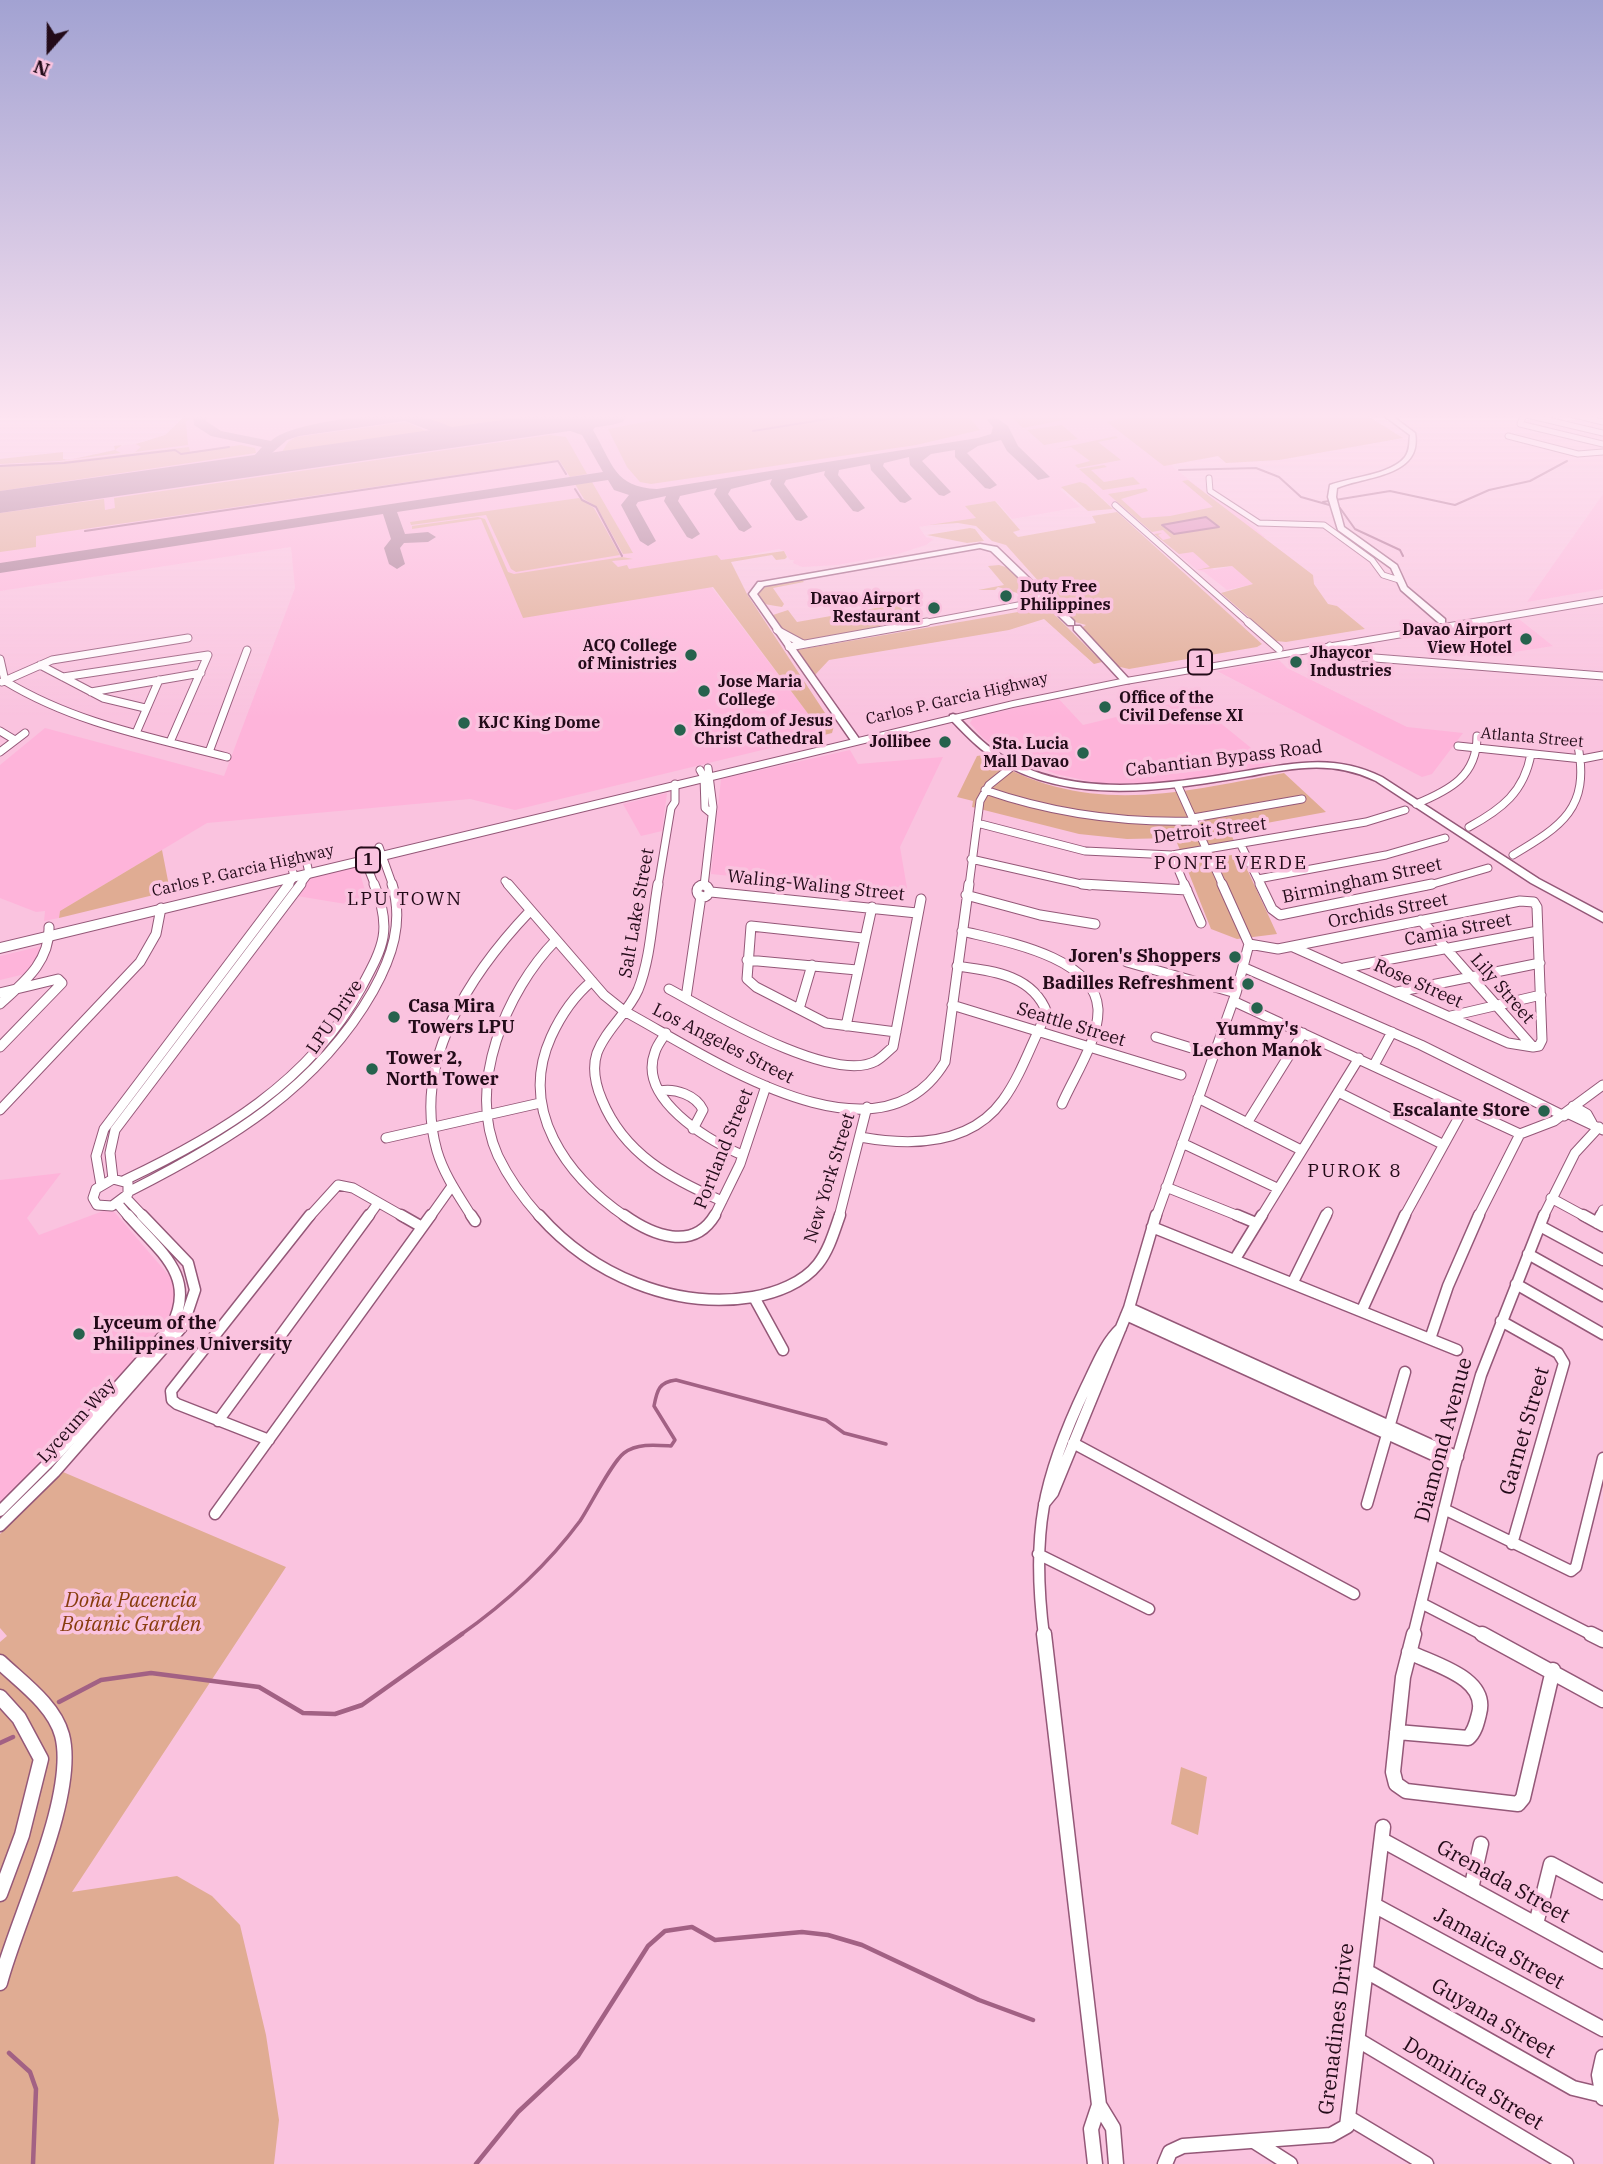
<!DOCTYPE html>
<meta charset="utf-8">
<style>
body{margin:0}
#map{position:relative;width:1603px;height:2164px;overflow:hidden;background:#fac3df;font-family:"IBM Plex Serif",serif}
canvas{display:block}
.north{position:absolute;left:14px;top:14px;width:70px;height:70px;-webkit-text-stroke:5px #fac3df;paint-order:stroke;rotate:201deg;font-size:19px;font-weight:700;line-height:28px;text-align:center;color:#230b19}
.north::after{content:'';display:block;margin:auto;width:24px;height:32px;background:#230b19;clip-path:polygon(50% 0,100% 100%,50% 72%,0 100%)}
</style>
<div id="map">
<canvas width="1603" height="2164"></canvas>
<div class="north">N</div>
</div>
<script>
const g = document.querySelector('canvas').getContext('2d');
g.lineJoin = 'round';
function fillPath(path, color) { g.fillStyle = color; g.fill(path, 'evenodd'); }
function strokePath(path, color, width, dash) { g.strokeStyle = color; g.lineWidth = width; g.lineCap = dash ? 'butt' : 'round'; g.setLineDash(dash || []); g.stroke(path); }
function drawText(font, color, halo, rows, align = 'center') {
  g.font = font + ' "IBM Plex Serif",serif'; g.lineWidth = 7; g.setLineDash([]); g.textBaseline = 'middle'; g.strokeStyle = halo; g.fillStyle = color; for (const [text, x, y, turn = 0] of rows) {
    g.save(); g.translate(x, y); g.rotate((+turn || 0) * Math.PI / 180); g.textAlign = isNaN(turn) ? turn : align; if (halo) g.strokeText(text, 0, 0); g.fillText(text, 0, 0); g.restore();
  }
}
const built = new Path2D(`
 M186,415H1366L1403,438L1279,460L1226,463L1218,456L1171,465L1208,495L1229,505L1265,537L1194,552L1214,570L1232,566L1254,584L1227,590L1204,572L1197,570L1120,505L1111,506L1086,484L1060,489L1080,507L1012,519L996,501L966,506L977,518L919,527L926,537L934,539L926,545L898,554L837,565L802,567L793,563L794,560H790L784,551L779,549L718,561L711,586L824,735L515,810L470,799L207,823L60,911L59,918L44,921L45,911L36,912L0,898V765L45,728L224,776L295,588L291,547L0,591V459L63,452V459L66,460L115,450L114,446L136,444L165,435Z
 M1603,494V589L1527,602Z
 M1519,619L1553,646L1489,656L1458,629Z
 M1279,660L1287,668L1407,727L1463,733L1432,774L1422,777L1217,671Z
 M1058,698L1083,725L1191,699L1272,765L1155,784L1097,783L1056,774L1014,758L983,738L970,723L973,718Z
 M850,750L858,764L943,757L900,847L908,894L711,874L721,779Z
 M667,793L662,831L641,836L623,804Z
 M358,866L370,908L297,896L311,877Z
 M42,946L41,955L25,974L0,980V956Z
 M61,1173L27,1218L39,1235L111,1208L172,1279L176,1293L173,1311L165,1326L47,1457L0,1502V1180Z`);
const green = new Path2D(`
 M186,415H195L186,422L188,445L135,452L141,447L136,444L165,435Z
 M453,415H549L454,429L427,419Z
 M680,415H967L980,430L916,445L651,484L640,482L627,467L608,429Z
 M1009,415H1084V416L1023,428Z
 M1133,415H1366L1403,438L1279,460L1226,463L1218,456L1164,466L1107,422Z
 M406,422L428,432L282,452L288,442L296,437Z
 M1062,425L1078,439L1044,445L1027,430Z
 M550,435L566,437L587,474L570,477L559,460L36,536V547L0,552V513L104,499L105,510L115,508L114,498Z
 M1116,436L1118,438L1098,442L1121,460L1078,468L1075,465L1090,461L1071,447L1056,449Z
 M122,445L115,450L121,453L59,461L0,464V459L63,452V459L69,460L115,450L114,446Z
 M241,445L255,448L256,453L0,491V465L59,462L189,447L190,452Z
 M1104,465L1107,467L1091,470L1104,482L1133,477L1140,484L1103,490L1079,469Z
 M1188,480L1313,575L1314,584L1328,604L1337,606L1365,629L1286,642L1276,641L1221,593L1253,584L1232,566L1197,570L1210,567L1193,552L1179,554L1154,534L1162,533L1158,535L1163,540L1171,538L1163,530L1152,532L1108,494L1146,488L1148,491L1121,499L1142,518L1170,516L1213,507L1182,481Z
 M592,482L633,553L623,554L597,507L584,499L575,484Z
 M1080,482L1086,484L1113,509L1088,511L1061,487Z
 M579,498L594,508L620,555L516,572L511,569L486,515L411,525L410,522Z
 M995,501L1020,530L1013,532L1018,537L1096,523L1092,516L1117,512L1262,644L1257,647L1129,669L1116,666L1081,628L1086,625L1075,622L1006,545L992,541L976,526L958,523L929,525L976,518L965,506Z
 M478,517L485,519L508,572L514,574L622,557L633,559L612,561L618,567L627,565L629,569L717,555L721,560L784,551L787,557L785,559L776,560L772,555L731,562L747,594L825,713L818,716L821,720L829,718L834,726L832,733L824,735L713,587L523,618L481,519L412,529V526Z
 M970,528L975,529L984,541L967,543L927,535Z
 M999,565L1012,569L1035,593L1033,601L1017,603L1025,601L1017,593L998,587L995,590H978L1004,585L988,566Z
 M802,580L804,582L773,588L784,604L782,607L764,604L757,593L763,586Z
 M898,604L910,620L804,642L780,630L773,615L788,610L797,622Z
 M1047,607L1102,662L1094,664L1044,619L1009,630L829,660L814,676L797,650Z
 M983,755C1085,818 1176,793 1284,773L1326,812L1229,830L1235,843L1212,846L1217,857L1240,854L1277,934L1237,939L1211,929L1184,861L1205,858L1200,848L1180,850L1175,838L1127,839L1079,834L972,807L973,801L957,797L977,756Z
 M162,850L170,891L59,918L60,911Z
 M63,1472L286,1567L72,1892L177,1876L212,1896L240,1925L266,2035L279,2120L274,2164H0V1642L7,1636L0,1628V1534Z
 M1181,1767L1207,1777L1198,1835L1171,1824Z`);
const water = new Path2D(`
 M1206,517L1219,527L1174,534L1162,525Z`);
const streamFar2 = new Path2D(`
 M753,431L852,415
 M0,466L64,463L175,450L181,454L229,447
 M1179,470L1256,468L1279,477L1301,497L1340,508L1355,529L1400,550L1403,556
 M575,489L582,500L596,507L622,556
 M1323,502L1390,491L1455,505L1489,490L1530,481L1567,461
 M85,531L558,461L566,474`);
const streamFar1 = new Path2D(`
 M459,1636C506,1603 546,1567 580,1521C590,1506 612,1462 624,1453C637,1443 656,1445 671,1446L675,1440L654,1406C657,1390 659,1382 676,1380L826,1420L844,1433L886,1444`);
const stream = new Path2D(`
 M59,1702L101,1680L151,1673L259,1687L303,1713L335,1714L362,1705L462,1634
 M0,1743L13,1737
 M9,2053L30,2072L36,2089L33,2164
 M476,2164L518,2112L578,2056L648,1946L665,1931L692,1927L715,1940L802,1932L828,1935L862,1945L979,2000L1033,2020`);
const taxiway = new Path2D(`
 M193,415H207L206,421L221,431L271,441C290,422 385,412 412,415C427,417 457,427 467,437L455,440L405,421L299,436L287,440L252,470L245,466L262,447L211,436L194,425Z
 M596,415L615,416L597,424L593,430C613,464 614,487 657,489L978,438L991,434L993,427L987,420L994,416L1008,426L1018,446L1050,477L1038,480L1007,451L1001,440L978,446L967,453L997,485L990,489L985,488L955,457V450L931,454L922,461L951,492L944,496L939,495L910,465L909,457L884,463L883,466L912,499L905,503L900,502L871,470L870,464L839,470L838,475L865,508L858,512L853,511L824,475L825,471L786,480L784,484L808,517L801,521L796,520L770,484L772,479L731,489L728,494L752,527L744,532L739,530L714,494L717,488L680,496L678,501L700,534L692,539L687,537L664,501L666,496L638,502L636,505L656,541L648,546L640,541L621,505L629,495L614,490L608,480L397,512L405,534L428,532L436,537L428,542L404,543L400,548L405,564L397,569L389,564L384,548L391,539L383,514L0,573V563L603,472L582,435L547,423L554,419L583,425L587,418Z`);
const runway = new Path2D(`
 M537,415H627L623,422L611,425L0,513V491Z`);
const streetFar4 = new Path2D(`
 M1524,415L1520,424L1603,444
 M1527,415L1603,433
 M1574,415L1603,422
 M1508,436L1578,454L1603,452
 M1209,478L1210,491L1259,523L1324,525L1372,560L1383,575L1399,580
 M1115,505L1250,624
 M917,624L1034,602L1039,592`);
const streetFar3 = new Path2D(`
 M1248,622L1279,649
 M777,630L803,644
 M1330,646L1341,653L1362,657L1603,676
 M789,647L927,622
 M0,659L5,681
 M40,665L103,698L145,708
 M63,677L208,655L170,742
 M5,681C74,723 150,737 227,757
 M2,682L52,660L188,638
 M91,692L201,673
 M0,731L15,740
 M136,733L159,680
 M1458,746L1582,759L1603,755
 M0,752L25,733
 M209,752L247,650
 M700,770L704,777L705,808L711,813
 M1178,786L1223,886
 M985,790C1054,814 1121,823 1194,821
 M1416,804C1450,790 1477,776 1477,736
 M1193,818L1302,799
 M977,823L1085,851L1172,855L1366,822L1405,810
 M1469,827C1502,809 1524,792 1531,754
 M1241,845L1261,886
 M379,847L393,886
 M361,851L375,886
 M1172,855L1185,886
 M1513,855C1562,826 1590,808 1578,746
 M971,859L1090,886
 M1258,879L1386,855L1445,838
 M505,881L509,886
 M287,886L294,877L292,868
 M299,886L309,873L307,864
 M658,886L671,808L675,802V784
 M704,886L713,807L708,768
 M969,886L980,801L989,785L1014,765
 M1426,886L1488,868`);
const streetFar2 = new Path2D(`
 M508,884L604,995L624,1011C703,1053 877,1176 945,1062L969,884
 M658,884C652,918 651,958 638,990C628,1013 606,1029 597,1053C592,1068 596,1086 602,1100C624,1154 671,1179 722,1201
 M1082,884L1187,890
 M1184,884L1201,923
 M1222,884L1249,944
 M1260,884L1272,909L1280,915L1432,884
 M697 891a6 6 0 1 1 12 0a6 6 0 1 1-12 0Z
 M711,892L917,913
 M966,895L1040,915L1095,924
 M1421,920L1533,1047
 M962,931C1002,941 1095,956 1098,1009C1099,1040 1074,1076 1062,1104
 M863,938L751,926L747,979L756,987L826,1023L896,1032
 M1249,944L1278,949L1520,901L1534,902L1537,907L1542,1040L1539,1046L1533,1047
 M1293,947L1508,1043L1533,1047
 M747,960L857,970
 M1127,962L1236,993
 M1245,968L1421,1045L1564,1116
 M1344,968L1538,931
 M592,981C574,996 561,1015 551,1037C518,1110 566,1176 626,1217
 M669,989C710,1011 832,1085 876,1061C882,1058 888,1051 893,1047L921,899
 M1397,992L1540,963
 M0,993L58,979L62,983L0,1047
 M686,998L701,896
 M1233,1001L1520,1134L1554,1121L1603,1085
 M0,1004C24,982 50,962 49,927
 M952,1005L1181,1075
 M799,1009L812,965
 M1451,1016L1541,995
 M846,1026L872,907
 M666,1033C662,1039 657,1045 655,1052C637,1099 708,1140 742,1155
 M1156,1037L1214,1055
 M1374,1065L1392,1032
 M660,1091C675,1088 696,1095 703,1110L693,1129
 M1338,1092L1442,1144
 M1198,1098L1301,1150
 M1573,1106L1587,1114L1592,1123
 M0,1110L140,962L156,934L161,908
 M1567,1113L1603,1130
 M1247,1123L1303,1033
 M860,1137C910,1146 970,1146 1003,1100C1022,1074 1032,1041 1047,1013C1033,975 993,971 957,966
 M386,1138L540,1103
 M1182,1143L1277,1188
 M113,1179L110,1153L115,1130L301,884
 M113,1179L128,1183V1194L112,1206L97,1205L93,1198L96,1189Z
 M125,1180C218,1136 310,1082 361,988C383,947 393,930 374,884
 M101,1185L96,1156L104,1129L289,884
 M1166,1187L1241,1217
 M130,1191C227,1142 318,1088 373,991C392,957 404,922 392,884
 M126,1198L144,1217
 M1551,1198L1586,1217
 M118,1204L129,1217
 M309,1217L338,1185L353,1188L404,1217
 M368,1217L378,1203
 M430,1217L452,1186
 M472,1217C459,1196 444,1175 437,1151C411,1061 472,972 530,911
 M540,1217C523,1198 509,1179 498,1156C466,1086 506,991 556,940
 M714,1217L740,1164L766,1086
 M839,1217L867,1107
 M1156,1217L1236,993L1249,944
 M1261,1217L1359,1058
 M1325,1217L1328,1212
 M1404,1217L1464,1108
 M1478,1217L1520,1134
 M1543,1217L1575,1153L1599,1127
 M1600,1217L1603,1210`);
const streetFar1 = new Path2D(`
 M401,1215L422,1227
 M471,1215L475,1221
 M539,1215C592,1275 674,1310 753,1297C776,1293 803,1283 818,1264C829,1250 834,1232 840,1215
 M624,1215C652,1235 693,1252 715,1215
 M1237,1215L1256,1223
 M1583,1215L1603,1226
 M1597,1223L1601,1215
 M1540,1226L1603,1260
 M1152,1227L1457,1350
 M1528,1254L1603,1296
 M1235,1259L1262,1215
 M1293,1282L1326,1215
 M1516,1284L1603,1334
 M755,1299L783,1350
 M1129,1308L1458,1457
 M1362,1310L1405,1215
 M1126,1315L1455,1465
 M1501,1321L1558,1353L1564,1363L1512,1544
 M1430,1339L1448,1286L1479,1215
 M218,1421L369,1215
 M269,1440L177,1404L172,1400L171,1391L310,1215
 M1073,1443L1354,1594
 M1044,1504L1053,1493L1129,1308L1156,1215
 M1367,1504L1405,1372
 M1444,1509L1571,1571L1576,1567L1603,1458
 M0,1511L60,1451L171,1327C198,1276 159,1251 128,1215
 M215,1514L431,1215
 M0,1526L55,1472L183,1326L195,1290L188,1263L142,1215
 M1038,1554L1149,1609
 M1433,1554L1594,1636
 M1421,1603L1485,1636
 M1044,1636C1031,1534 1042,1479 1086,1387C1096,1367 1104,1344 1121,1328
 M1413,1636L1455,1465L1481,1375L1544,1215`);
const street = new Path2D(`
 M1044,1634L1099,2105L1113,2128L1116,2164
 M1414,1634L1403,1677L1393,1772L1396,1784L1406,1791L1518,1804L1523,1798L1553,1670
 M1482,1634L1603,1700
 M1591,1634L1603,1640
 M0,1662C21,1682 54,1705 62,1735C78,1795 16,1921 0,1983
 M0,1697L19,1718L41,1759L22,1835L0,1894
 M1397,1732L1468,1738C1475,1732 1477,1722 1479,1714C1489,1678 1435,1665 1409,1652
 M1382,1840L1603,1961
 M1471,1889L1481,1844
 M1374,1905L1603,2029
 M1536,1924L1551,1864L1603,1892
 M1366,1971L1573,2088L1602,2095
 M1358,2040L1566,2164
 M1603,2057L1599,2075L1603,2098
 M1349,2118L1426,2164
 M1254,2141L1290,2164
 M1095,2164L1091,2129L1099,2105
 M1165,2164L1170,2152L1183,2146L1331,2135L1347,2126L1383,1827`);
const secondary = new Path2D(`
 M1383,415H1391L1415,433C1423,477 1365,476 1337,488L1336,497L1344,527L1397,565L1407,587L1445,619V623H1439L1401,590L1391,568L1338,530L1328,497L1330,485C1351,477 1391,475 1405,457C1410,450 1409,443 1410,435Z
 M980,544L997,547L1074,621V625H1068L991,551L980,548L764,586L757,594L860,740L855,743L852,742L749,594L758,582H761Z
 M1074,626H1080L1129,679V683H1123L1074,630Z
 M953,714L956,715C966,725 976,736 987,745C1062,804 1166,784 1252,770C1299,762 1337,755 1382,777L1539,879L1603,913V922L1531,883L1376,781C1332,760 1295,768 1250,776C1162,791 1056,809 981,749C970,740 960,729 950,719V715Z`);
const highway = new Path2D(`
 M1603,597V603L1126,684L1013,707L0,953V943L1013,701L1126,678Z`);
const markers = [
 [1006,596,7,"#26624d"],
 [934,608,7,"#26624d"],
 [1526,639,7,"#26624d"],
 [691,655,7,"#26624d"],
 [1296,662,7,"#26624d"],
 [704,691,7,"#26624d"],
 [1105,707,7,"#26624d"],
 [464,723,7,"#26624d"],
 [680,730,7,"#26624d"],
 [945,742,7,"#26624d"],
 [1083,753,7,"#26624d"],
 [1235,957,7,"#26624d"],
 [1248,984,7,"#26624d"],
 [1257,1008,7,"#26624d"],
 [394,1017,7,"#26624d"],
 [372,1069,7,"#26624d"],
 [1544,1111,7,"#26624d"],
 [79,1334,7,"#26624d"]
];
const farPoinames = [
 ["Duty Free",1020,587],
 ["Philippines",1020,605],
 ["Davao Airport",920,599,"right"],
 ["Restaurant",920,617,"right"],
 ["Davao Airport",1512,630,"right"],
 ["View Hotel",1512,648,"right"],
 ["ACQ College",677,646,"right"],
 ["of Ministries",677,664,"right"],
 ["Jhaycor",1310,653],
 ["Industries",1310,671],
 ["Jose Maria",718,682],
 ["College",718,700],
 ["Office of the",1119,698],
 ["Civil Defense XI",1119,716],
 ["Kingdom of Jesus",694,721],
 ["Christ Cathedral",694,739],
 ["KJC King Dome",478,723],
 ["Jollibee",931,742,"right"],
 ["Sta. Lucia",1069,744,"right"],
 ["Mall Davao",1069,762,"right"]
];
const shields = [
 [1200,662,24],
 [368,860,24]
];
const shieldNames = [
 ["1",1200,662],
 ["1",368,860]
];
const farStreetnames = [
 ["Carlos P. Garcia Highway",957,699,-13],
 ["Atlanta Street",1532,738,5],
 ["Carlos P. Garcia Highway",243,871,-13]
];
const streetNames = [
 ["Cabantian Bypass Road",1224,759,-7],
 ["Detroit Street",1210,831,-7],
 ["Birmingham Street",1362,881,-12],
 ["Waling-Waling Street",816,886,6],
 ["Orchids Street",1388,911,-11],
 ["Salt Lake Street",637,913,-80],
 ["Camia Street",1458,930,-11],
 ["Rose Street",1418,984,24],
 ["Lily Street",1502,989,49],
 ["LPU Drive",335,1017,-56],
 ["Seattle Street",1071,1025,17],
 ["Los Angeles Street",723,1044,27],
 ["Portland Street",724,1149,-68],
 ["New York Street",830,1178,-73],
 ["Lyceum Way",77,1421,-48]
];
const poiNames = [
 ["Joren's Shoppers",1221,957],
 ["Badilles Refreshment",1234,984],
 ["Casa Mira",408,1007,"left"],
 ["Towers LPU",408,1028,"left"],
 ["Yummy's",1257,1030,"center"],
 ["Lechon Manok",1257,1051,"center"],
 ["Tower 2,",386,1059,"left"],
 ["North Tower",386,1080,"left"],
 ["Escalante Store",1530,1111],
 ["Lyceum of the",93,1324,"left"],
 ["Philippines University",93,1345,"left"]
];
const neighbourhoodNames = [
 ["PONTE VERDE",1231,864],
 ["LPU TOWN",405,900],
 ["PUROK 8",1355,1172]
];
const nearStreetnames = [
 ["Garnet Street",1525,1431,-74],
 ["Diamond Avenue",1444,1440,-75],
 ["Grenada Street",1503,1882,29],
 ["Jamaica Street",1499,1949,29],
 ["Guyana Street",1493,2019,30],
 ["Grenadines Drive",1337,2029,-83],
 ["Dominica Street",1473,2084,31]
];
const nearParknames = [
 ["Doña Pacencia",131,1601],
 ["Botanic Garden",131,1625]
];
fillPath(built, '#feb4da');
fillPath(green, '#e0ac93');
fillPath(water, '#d986b2');
strokePath(water, '#a26184', 2);
strokePath(streamFar2, '#a26184', 2);
strokePath(streamFar1, '#a26184', 3.5);
strokePath(stream, '#a26184', 4.5);
fillPath(taxiway, '#a1768d');
fillPath(runway, '#a1768d');
strokePath(streetFar4, '#945878', 7);
strokePath(streetFar3, '#945878', 9);
strokePath(streetFar2, '#945878', 11);
strokePath(streetFar1, '#945878', 13);
strokePath(street, '#945878', 17);
strokePath(secondary, '#945878', 3);
strokePath(highway, '#945878', 2);
strokePath(streetFar4, '#fff', 5);
strokePath(streetFar3, '#fff', 7);
strokePath(streetFar2, '#fff', 9);
strokePath(streetFar1, '#fff', 10);
strokePath(street, '#fff', 14);
fillPath(secondary, '#fff');
fillPath(highway, '#fff');
const sky = g.createLinearGradient(0, 0, 0, 718);
sky.addColorStop(0, '#a2a2d2');
sky.addColorStop(0.58, '#fde4f1');
sky.addColorStop(1, '#fde4f100');
g.fillStyle = sky;
g.fillRect(0, 0, 1603, 718);
for (const [x, y, r, color] of markers) { const dot = new Path2D(); dot.arc(x, y, r, 0, 2 * Math.PI); g.fillStyle = color; g.fill(dot); strokePath(dot, '#fac3df', 2.5); }
drawText('bold 16px', '#230b19', '#fac3df', farPoinames, 'left');
for (const [x, y, w] of shields) { const box = new Path2D(); box.roundRect(x - w / 2, y - 12.5, w, 25, 5); g.fillStyle = '#fac3df'; g.fill(box); strokePath(box, '#230b19', 2); }
drawText('bold 16px', '#230b19', null, shieldNames);
drawText('16px', '#230b19', '#fac3df', farStreetnames);
drawText('18px', '#230b19', '#fac3df', streetNames);
drawText('bold 18px', '#230b19', '#fac3df', poiNames, 'right');
g.letterSpacing = '2px';
drawText('19px', '#230b19', '#fac3df', neighbourhoodNames);
g.letterSpacing = '0px';
drawText('21px', '#230b19', '#fac3df', nearStreetnames);
drawText('italic 21px', '#873c0d', '#fac3df', nearParknames);
</script>
